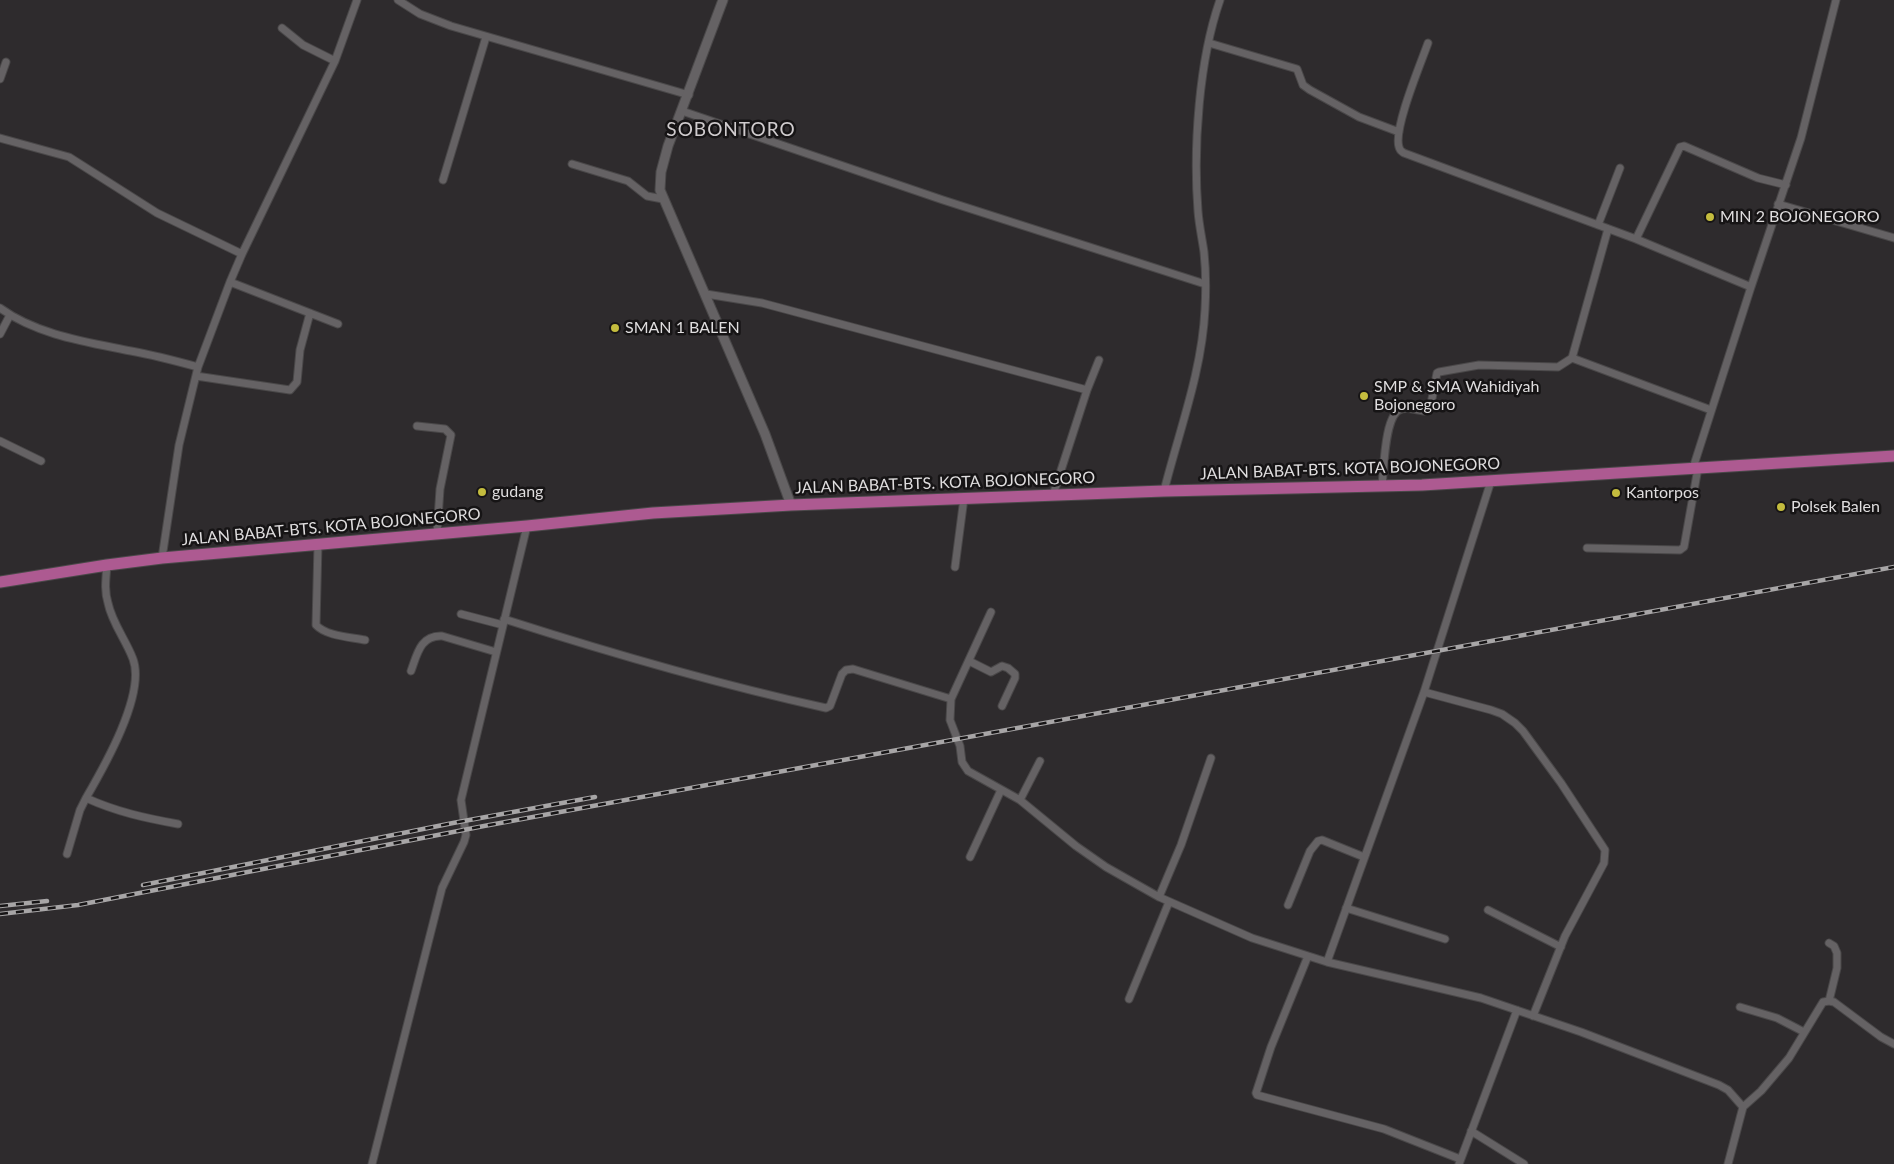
<!DOCTYPE html>
<style>
body{margin:0}
canvas{display:block;background:#2e2b2d}
</style>
<canvas width="1894" height="1164"></canvas>
<script>
const g = document.querySelector('canvas').getContext('2d');
g.lineJoin = 'round';
function strokePath(path, color, width, dash) { g.strokeStyle = color; g.lineWidth = width; g.lineCap = dash ? 'butt' : 'round'; g.setLineDash(dash || []); g.stroke(path); }
function drawText(font, color, halo, rows, align = 'center') {
  g.font = font + ' Lato,sans-serif'; g.lineWidth = 5; g.setLineDash([]); g.textBaseline = 'middle'; g.strokeStyle = halo; g.fillStyle = color; for (const [text, x, y, turn = 0] of rows) {
    g.save(); g.translate(x, y); g.rotate((+turn || 0) * Math.PI / 180); g.textAlign = isNaN(turn) ? turn : align; if (halo) g.strokeText(text, 0, 0); g.fillText(text, 0, 0); g.restore();
  }
}
const minor = new Path2D(`
 M398,0L420,14L451,26L689,95
 M282,28L303,45L335,61
 M1209,43L1297,69L1303,85L1310,90L1359,117L1399,132
 M1428,43C1421,63 1393,129 1399,147C1400,151 1401,151 1404,153L1636,239L1751,287L1693,468
 M0,79L6,62
 M682,111L943,200L1205,284
 M0,138L69,157L157,213L242,254L230,282
 M572,164L628,181L647,196L663,199
 M443,180L486,37
 M1778,204L1894,238
 M1598,225L1620,168
 M1636,239L1680,147L1684,146L1758,178L1786,185
 M242,254L335,61L357,0
 M1751,287L1801,138L1836,0
 M706,294L762,303L1087,390
 M0,308C37,335 87,342 131,351C153,355 176,361 198,367L179,445L162,558
 M0,334L10,315
 M1572,358L1608,229
 M198,367L230,282L338,324
 M196,376L290,390L297,382L300,350L310,313
 M417,426L445,429L451,435L440,489L437,533
 M0,441L41,461
 M1491,481L1424,692L1327,962L1481,998L1581,1032L1719,1085L1728,1090L1743,1107L1761,1091L1789,1058L1823,1002L1829,1001L1834,1002L1881,1037L1894,1044
 M1382,486C1384,471 1384,412 1402,409C1409,407 1419,411 1426,411L1430,409L1437,373L1439,372L1479,365L1558,367L1572,358L1711,410
 M1164,491C1179,431 1202,372 1205,309C1206,291 1206,271 1204,252C1202,238 1199,225 1198,211C1193,147 1199,60 1220,0
 M1053,495L1087,390L1099,360
 M318,544L316,625C326,636 350,637 365,640
 M1587,548L1680,550L1684,547L1698,468
 M955,567L964,498
 M461,614L503,625
 M504,619C610,653 717,684 826,708L830,706L842,674L846,670L853,669L951,699L950,720L960,746L962,762L968,771L1020,800L1076,846L1106,867L1159,897L1252,938L1327,962
 M969,661L991,672L1002,666L1008,668L1015,674V678L1002,706
 M411,671C417,655 420,635 442,636L496,652
 M1424,692L1491,710L1502,714L1515,723L1523,731L1561,783L1605,850L1604,863L1565,936L1533,1016
 M951,699L991,612
 M86,798C104,767 146,694 133,659C126,640 112,623 108,603C104,590 106,578 107,565
 M1020,800L1040,761
 M67,854L80,810L86,798C117,812 145,818 178,824
 M970,857L1001,790
 M1159,897L1181,845L1211,758
 M1288,905L1310,851L1318,841L1322,840L1364,857
 M1346,908L1445,939
 M1488,910L1561,947
 M1308,956L1271,1047L1256,1093L1257,1095L1384,1129L1460,1159
 M1129,999L1169,902
 M1829,1001L1837,968V953L1834,946L1829,943
 M1740,1007L1777,1018L1804,1032
 M1471,1131L1524,1164
 M372,1164L442,888L464,842L466,835L461,800L527,526
 M1459,1164L1517,1010
 M1728,1164L1743,1107`);
const tertiary = new Path2D(`
 M723,0L668,146L661,172L660,190L765,434L791,505`);
const trunk = new Path2D(`
 M0,582L107,565L162,558L527,526L653,513L791,505L1164,491L1422,485L1894,456`);
const rail = new Path2D(`
 M143,885L453,823L595,797
 M0,906L47,901
 M0,914L78,905L484,826L1894,567`);
const markers = [
 [1710,217,5,"#c4bc3e"],
 [615,328,5,"#c4bc3e"],
 [1364,396,5,"#c4bc3e"],
 [482,492,5,"#c4bc3e"],
 [1616,493,5,"#c4bc3e"],
 [1781,507,5,"#c4bc3e"]
];
const poiNames = [
 ["MIN 2 BOJONEGORO",1720,217],
 ["SMAN 1 BALEN",625,328],
 ["SMP & SMA Wahidiyah",1374,387],
 ["Bojonegoro",1374,405],
 ["gudang",492,492],
 ["Kantorpos",1626,493],
 ["Polsek Balen",1791,507]
];
const streetNames = [
 ["JALAN BABAT-BTS. KOTA BOJONEGORO",1350,469,-2],
 ["JALAN BABAT-BTS. KOTA BOJONEGORO",945,483,-2],
 ["JALAN BABAT-BTS. KOTA BOJONEGORO",331,527,-5]
];
const quarterNames = [
 ["SOBONTORO",731,130]
];
strokePath(minor, '#4a4849', 9);
strokePath(tertiary, '#4a4849', 11);
strokePath(trunk, '#4a4849', 13);
strokePath(minor, '#656264', 7);
strokePath(tertiary, '#656264', 9);
strokePath(trunk, '#ad5a91', 11);
strokePath(rail, '#a7a5a6', 4.5);
strokePath(rail, '#161415', 2.5, [8]);
for (const [x, y, r, color] of markers) { const dot = new Path2D(); dot.arc(x, y, r, 0, 2 * Math.PI); g.fillStyle = color; g.fill(dot); strokePath(dot, '#161415', 2); }
drawText('16px', '#dfddde', '#161415', poiNames, 'left');
drawText('16px', '#dfddde', '#161415', streetNames);
g.letterSpacing = '1px';
drawText('19px', '#cfcbcd', '#161415', quarterNames);
g.letterSpacing = '0px';
</script>
